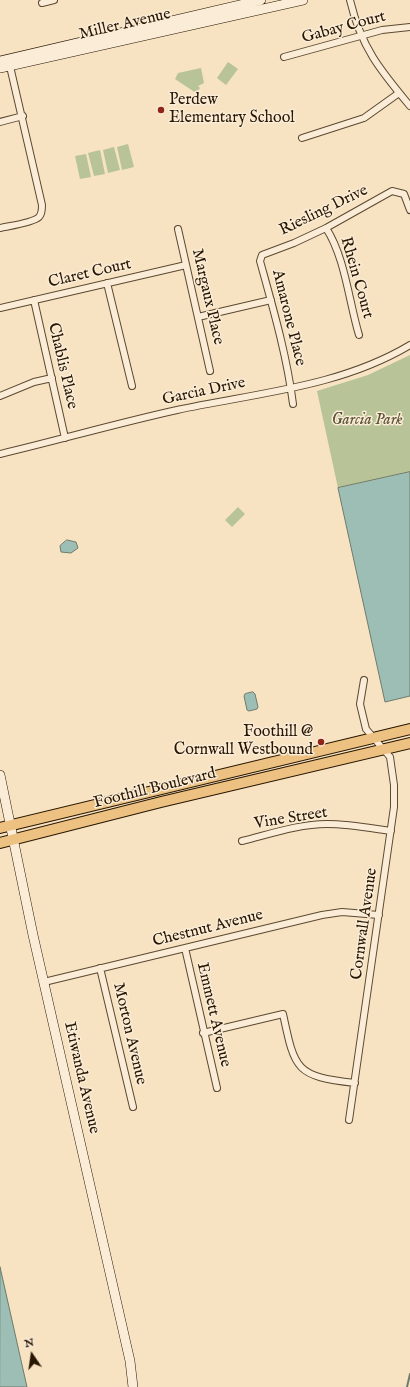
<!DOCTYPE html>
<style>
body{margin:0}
#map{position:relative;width:410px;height:1387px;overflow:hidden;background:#f7e2c2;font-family:"IM FELL English",serif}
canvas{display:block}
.north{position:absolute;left:12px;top:1335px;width:40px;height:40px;-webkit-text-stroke:3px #faecd7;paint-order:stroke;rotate:347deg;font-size:11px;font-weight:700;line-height:16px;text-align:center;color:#271600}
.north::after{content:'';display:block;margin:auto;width:14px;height:18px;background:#271600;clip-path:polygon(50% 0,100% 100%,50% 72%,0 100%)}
</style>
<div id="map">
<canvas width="410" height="1387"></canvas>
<div class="north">N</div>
</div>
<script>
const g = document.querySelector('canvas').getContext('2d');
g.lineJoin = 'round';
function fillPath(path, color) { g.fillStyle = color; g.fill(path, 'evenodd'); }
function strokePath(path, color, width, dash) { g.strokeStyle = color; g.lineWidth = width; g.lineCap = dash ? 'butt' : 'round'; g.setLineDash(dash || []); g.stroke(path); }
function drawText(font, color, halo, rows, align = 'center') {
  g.font = font + ' "IM FELL English",serif'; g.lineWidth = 3; g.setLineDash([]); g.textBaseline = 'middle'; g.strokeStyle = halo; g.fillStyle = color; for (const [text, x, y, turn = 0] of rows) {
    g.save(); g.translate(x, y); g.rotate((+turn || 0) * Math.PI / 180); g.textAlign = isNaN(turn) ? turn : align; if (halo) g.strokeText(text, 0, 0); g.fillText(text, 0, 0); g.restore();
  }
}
const green = new Path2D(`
 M228,62L238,69L226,85L217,78Z
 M201,68L204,83L198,86L200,88L196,93L175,79L178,73Z
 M128,144L134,167L122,170L117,147Z
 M114,147L120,170L108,173L103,150Z
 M100,150L105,174L94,176L88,153Z
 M86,154L91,177L80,179L75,156Z
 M410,355V472L338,488L317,391L368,375Z
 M238,507L245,514L232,527L225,520Z`);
const water = new Path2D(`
 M410,472V696L385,702L338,488Z
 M67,540L76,542L78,548L71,553L61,552L60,546Z
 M253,692L255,694L258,707L257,709L249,711L247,710L244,696L245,694Z
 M0,1267L27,1387H0Z`);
const stream = new Path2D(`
 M407,1387L410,1374`);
const street = new Path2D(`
 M350,0C361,47 380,70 410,106
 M42,3L54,0
 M284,57L382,30L410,27
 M0,122L23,116
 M302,138L364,118L399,93
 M0,228C9,226 33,223 39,217C42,214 42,209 42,205L9,62
 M326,228C345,257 349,302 359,335
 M178,229L210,371
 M107,283L132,386
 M34,300L65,438
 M0,308L186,265
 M198,317L271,300
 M0,396L34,382L52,378
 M293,404C287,356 273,308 260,261L262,255L294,243L326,228L392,191L404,194L410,210
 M0,454C59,440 118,423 177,410C256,393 340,387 410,345
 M242,841C270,834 299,824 327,824C349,824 370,828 391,831
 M185,948L217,1088
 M100,968L133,1107
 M44,982L322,915L342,912L379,915
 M203,1033L283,1014C295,1071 296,1076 355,1083
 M349,1120L394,807V785L390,757L366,729L360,704L364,680`);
const secondary = new Path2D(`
 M0,61L261,0
 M0,68L303,0
 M0,775L33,935L130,1361L133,1387`);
const primary = new Path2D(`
 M0,828L410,729
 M0,843L161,802L410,743`);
const markers = [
 [161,110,4,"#8f2418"],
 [321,742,4,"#8f2418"]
];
const streetNames = [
 ["Miller Avenue",125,25,-13],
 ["Gabay Court",344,28,-15],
 ["Riesling Drive",324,211,-26],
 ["Claret Court",90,274,-13],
 ["Rhein Court",356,278,74],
 ["Margaux Place",207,297,77],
 ["Amarone Place",288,318,76],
 ["Chablis Place",62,366,77],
 ["Garcia Drive",204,392,-12],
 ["Foothill Boulevard",155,789,-14],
 ["Vine Street",291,819,-9],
 ["Cornwall Avenue",365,924,-82],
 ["Chestnut Avenue",208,929,-14],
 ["Emmett Avenue",213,1015,77],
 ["Morton Avenue",129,1034,77],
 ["Etiwanda Avenue",81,1078,77]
];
const poiNames = [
 ["Perdew",169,101],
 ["Elementary School",169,119],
 ["Foothill @",313,733,"right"],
 ["Cornwall Westbound",313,751,"right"]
];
const parkNames = [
 ["Garcia Park",367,421]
];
fillPath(green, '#b8c497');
fillPath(water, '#9dbeb4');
strokePath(water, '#6e7b6c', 1);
strokePath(stream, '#6e7b6c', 2);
strokePath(street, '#5b4930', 8);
strokePath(secondary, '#271600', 10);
strokePath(primary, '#271600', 12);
strokePath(street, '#faecd7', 6);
strokePath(secondary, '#faecd7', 9);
strokePath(primary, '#ecc181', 10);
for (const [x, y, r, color] of markers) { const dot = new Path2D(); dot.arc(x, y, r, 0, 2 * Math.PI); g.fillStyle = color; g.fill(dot); strokePath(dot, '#faecd7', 1.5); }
drawText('16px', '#271600', '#faecd7', streetNames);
drawText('16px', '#271600', '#faecd7', poiNames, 'left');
drawText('italic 16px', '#5a5335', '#faecd7', parkNames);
</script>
